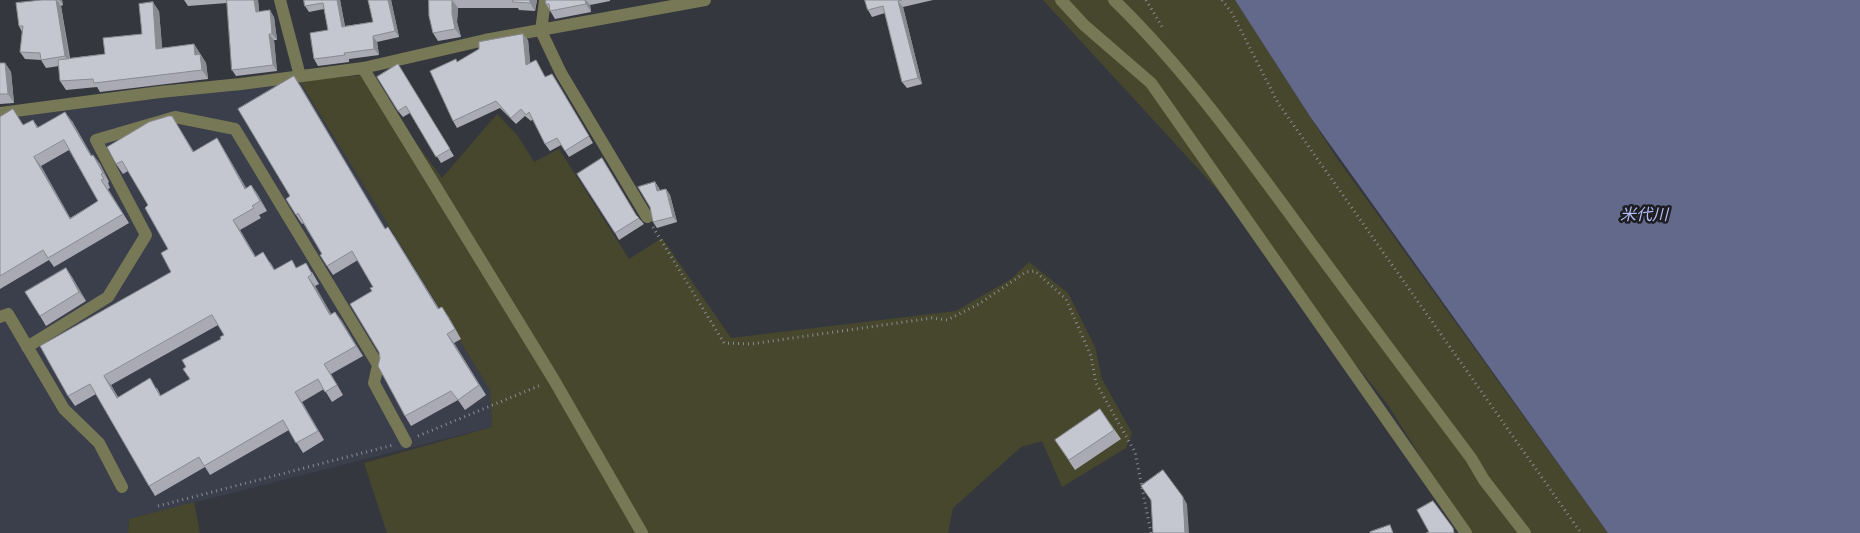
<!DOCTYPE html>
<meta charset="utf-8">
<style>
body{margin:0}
canvas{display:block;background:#35373e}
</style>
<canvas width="1860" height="533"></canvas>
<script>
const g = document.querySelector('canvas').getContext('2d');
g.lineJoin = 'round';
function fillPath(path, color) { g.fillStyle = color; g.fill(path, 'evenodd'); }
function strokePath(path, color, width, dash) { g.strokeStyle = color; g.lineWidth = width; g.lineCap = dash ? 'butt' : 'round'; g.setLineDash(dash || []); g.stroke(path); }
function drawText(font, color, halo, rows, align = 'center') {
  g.font = font + ' Arial,"Noto Sans JP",sans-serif'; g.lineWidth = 5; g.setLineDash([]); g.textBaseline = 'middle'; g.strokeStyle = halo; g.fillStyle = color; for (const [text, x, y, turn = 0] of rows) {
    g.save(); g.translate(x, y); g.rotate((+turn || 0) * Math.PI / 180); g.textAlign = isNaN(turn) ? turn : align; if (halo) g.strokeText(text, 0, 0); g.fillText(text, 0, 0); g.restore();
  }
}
const built = new Path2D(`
 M299,80L490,390L492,427L129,519L128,533H0V119Z`);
const green = new Path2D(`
 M1043,0H1235L1336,157L1608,533H1471L1448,500L1388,405L1214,186Z
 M366,75L442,178L497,114L518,136L534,162L559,149L629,259L662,238L731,338L956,311L1011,279L1029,262L1068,293L1095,347L1102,379L1132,433L1126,448L1062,487L1042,441L1021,447L953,508L948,533H387L364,463L492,427L490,390L299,80Z
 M194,502L200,533H128L129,519Z`);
const water = new Path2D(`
 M1235,0H1860V533H1608L1311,118Z`);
const path = new Path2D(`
 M1146,0L1164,30
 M1222,0L1232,13L1278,103L1581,533
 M653,227L724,343L751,344L932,318L947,320L979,304L1026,272L1035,271L1066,299L1091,356L1096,383L1135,452L1151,533
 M418,436L541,385
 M158,506L393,445`);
const minor = new Path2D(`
 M280,0L300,76
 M545,0L541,31L561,73L647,217
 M1061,0L1084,25L1151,83L1466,533
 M1114,0C1181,65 1237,142 1292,217C1351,298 1411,378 1471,458L1484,480L1525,533
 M363,68L554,380L642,533
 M0,113L160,92L241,84L363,68L485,40L705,0
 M0,317L8,314L64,409L99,443L122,487
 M27,347L108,297L146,235L96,140L175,117L235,129L378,365L374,383L406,442`);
const wall = new Path2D(`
 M42,0H62L63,5L61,6L70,58L105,54L142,34L159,11L162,48L194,44L206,63L208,79L100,92L97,87L66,90L60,81L59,66L46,68L41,60L25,59L20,52L22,32L19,26Z
 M184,0H258L259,12L274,17L277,40H274L277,71L236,76L232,70L227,3L188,6Z
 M304,0H340L345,26L373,22L391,0L399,37L377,42L379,55L349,59V62L318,66L314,59L328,30L324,9L309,12L305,6Z
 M429,0H537L535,11L519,10L518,8H458L457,22L461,37L438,41L433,33Z
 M546,0H610V1L590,5L591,12L555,19L546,4Z
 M865,0H933L903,7L922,84L907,88L902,82L885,13L872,17L868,10Z
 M528,40L530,63L536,60L545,77L556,80L593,143L569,157L561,145L550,151L545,144L533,119L531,121L525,116L516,124L500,108L457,128L453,121Z
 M0,63H5L11,72L14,103L0,104Z
 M398,64L454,156L441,163L410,113L403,117L398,111Z
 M300,85L385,229L394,236L439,309L448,316L461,339L454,343L486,395L465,410L458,400L411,426L405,416L380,358L372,291L373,287L358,260L333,275L327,266L322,254L303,223L302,224L296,215L290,196Z
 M172,116L178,126L194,152L217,138L223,148L246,188L251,185L258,195L267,211L259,215L261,218L240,230L256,257L270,262L275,270L297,268L312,272L319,284L315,286L331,314L335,312L363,356L331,374L343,395L332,402L324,389L302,402L324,440L303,453L289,430L210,475L205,467L155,496L149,486L96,394L75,406L68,396L171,272L168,249L148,205L128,171L123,174L116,164ZM218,325L224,335L221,339L186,367L190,379L161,396L157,388L118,397L111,385Z
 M0,117L24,125L33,120L38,127L72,121L92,156L93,155L100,164L109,182L108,183L110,188L108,189L129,223L54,267L49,260L0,289ZM69,150L98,201L70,218L41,166Z
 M606,165L637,216L644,224L619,240L615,233Z
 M655,182L659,188L660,191L666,189L670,195L677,222L657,228L653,222Z
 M66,268L72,277L86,301L46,326L40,316Z
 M1100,409L1121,439L1075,470L1055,440Z`);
const shadedWall = new Path2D(`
 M56,0H57L61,6L70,64L65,56Z
 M59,0H62L63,5Z
 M254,0H258L260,18L256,12Z
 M337,0H340L346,33L342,27Z
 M388,0H391L399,37L395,31Z
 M452,0L458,8L457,22L461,37L455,29L452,14Z
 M530,0H537L535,11L530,3Z
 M585,0H586L590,5L591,12L586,4Z
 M898,1L903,7L922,84L918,78Z
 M153,2L159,11L163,57L156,49Z
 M270,10L274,17L277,40L272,34Z
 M269,34L274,40L277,71L273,65Z
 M523,34L528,40L531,72L526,65Z
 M373,36L377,42L379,55L374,49Z
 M194,44L206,63L208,79L202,70L195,55Z
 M5,63L11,72L14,103L8,94Z
 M294,76L300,85L391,238L385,229Z
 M65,112L72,121L97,166L91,156Z
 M217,138L223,148L252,198L245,189Z
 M93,155L100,164L109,182L103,173Z
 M34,157L41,166L76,228L70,219Z
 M655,182L659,188L662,197L657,191Z
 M251,185L258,195L267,211L260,201Z
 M666,189L670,195L677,222L673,217Z
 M233,220L240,230L261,267L255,257Z
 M388,227L394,236L445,318L438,309Z
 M66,268L72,277L86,301L79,292Z
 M308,277L315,286L337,324L330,315Z
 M442,307L448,316L461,339L455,329Z
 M335,312L342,321L363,356L356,346Z
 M447,334L454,343L486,395L479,385Z
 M104,376L111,385L123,407L117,398Z
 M295,392L302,402L324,440L318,431Z
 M1183,497L1187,504L1189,533H1185Z`);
const building = new Path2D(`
 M42,0H56L65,56L41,60L40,53L20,52L23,26H19L16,3Z
 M227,0H254L256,12L270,10L272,34H269L273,65L232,70Z
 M304,0H337L342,27L373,22L368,0H388L395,31L373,36L374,49L344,53L345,55L314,59L310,33L328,30L323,3L305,6Z
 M429,0H452V14L455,29L433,33L429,16Z
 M513,0H530V3L513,2Z
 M546,0H585L586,4L550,11L549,4H546Z
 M865,0H902L898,1L918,78L902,82L883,6L868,10Z
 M153,2L156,49L194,44L195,55L200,54L202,70L94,83L93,79L60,81L58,60L105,54L103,38L142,34L139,4Z
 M523,34L526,65L536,60L545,77L552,74L589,136L565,151L557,138L545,144L529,112L526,115L521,109L511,118L496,101L453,121L430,71L456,59L457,62L479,49V42Z
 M0,63H5L8,94H0Z
 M398,64L450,149L436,157L406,106L398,111L377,77Z
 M294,76L385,229L388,227L438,309L442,307L455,329L447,334L479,385L458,400L451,391L405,416L378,366L380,358L379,352L350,304L372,291L370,288L373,287L352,251L327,266L320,255L322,254L298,213L296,215L286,199L290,196L238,109Z
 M13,109L23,125L33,120L37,128L65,112L91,156L93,155L103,173L101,174L104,179L101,180L123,214L48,258L43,250L0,276V117ZM64,140L98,201L70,219L34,157Z
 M169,116H172L193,152L217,138L245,189L251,185L260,201L252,206L254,208L233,220L255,257L263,252L274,270L292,260L296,268L306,263L312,274L308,277L330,315L335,312L356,346L324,364L337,385L325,392L318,379L295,392L318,431L296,443L283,420L204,466L199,457L149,486L90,384L68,396L40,346L171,272L161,253L168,249L145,208L148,205L122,161L116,164L107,147L149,122ZM212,315L224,335L220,337L221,339L182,360L186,367L183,369L190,379L160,396L150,378L117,398L104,376Z
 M602,158L636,215L639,218L615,233L577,174Z
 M655,182L657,191L666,189L673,217L653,222L650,207L638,187Z
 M66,268L79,292L40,316L25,292Z
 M1100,409L1114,430L1069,460L1055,440Z
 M1163,470L1183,497L1185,533H1153L1151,500L1141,486Z
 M1433,501L1453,528L1454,533H1426L1429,532L1417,510Z
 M1390,525L1393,533H1370V532Z`);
const waterNames = [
 ["米代川",1644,216]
];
fillPath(built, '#3b3e4b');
fillPath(green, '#46472c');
fillPath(water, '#63698b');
strokePath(path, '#8a8c92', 3, [1, 4]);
strokePath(minor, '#777855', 12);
fillPath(wall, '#a9aab3');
fillPath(shadedWall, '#898b92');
fillPath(building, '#c4c6d0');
strokePath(building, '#898b92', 1);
drawText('italic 16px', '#b3bdf8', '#1e1e22', waterNames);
</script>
